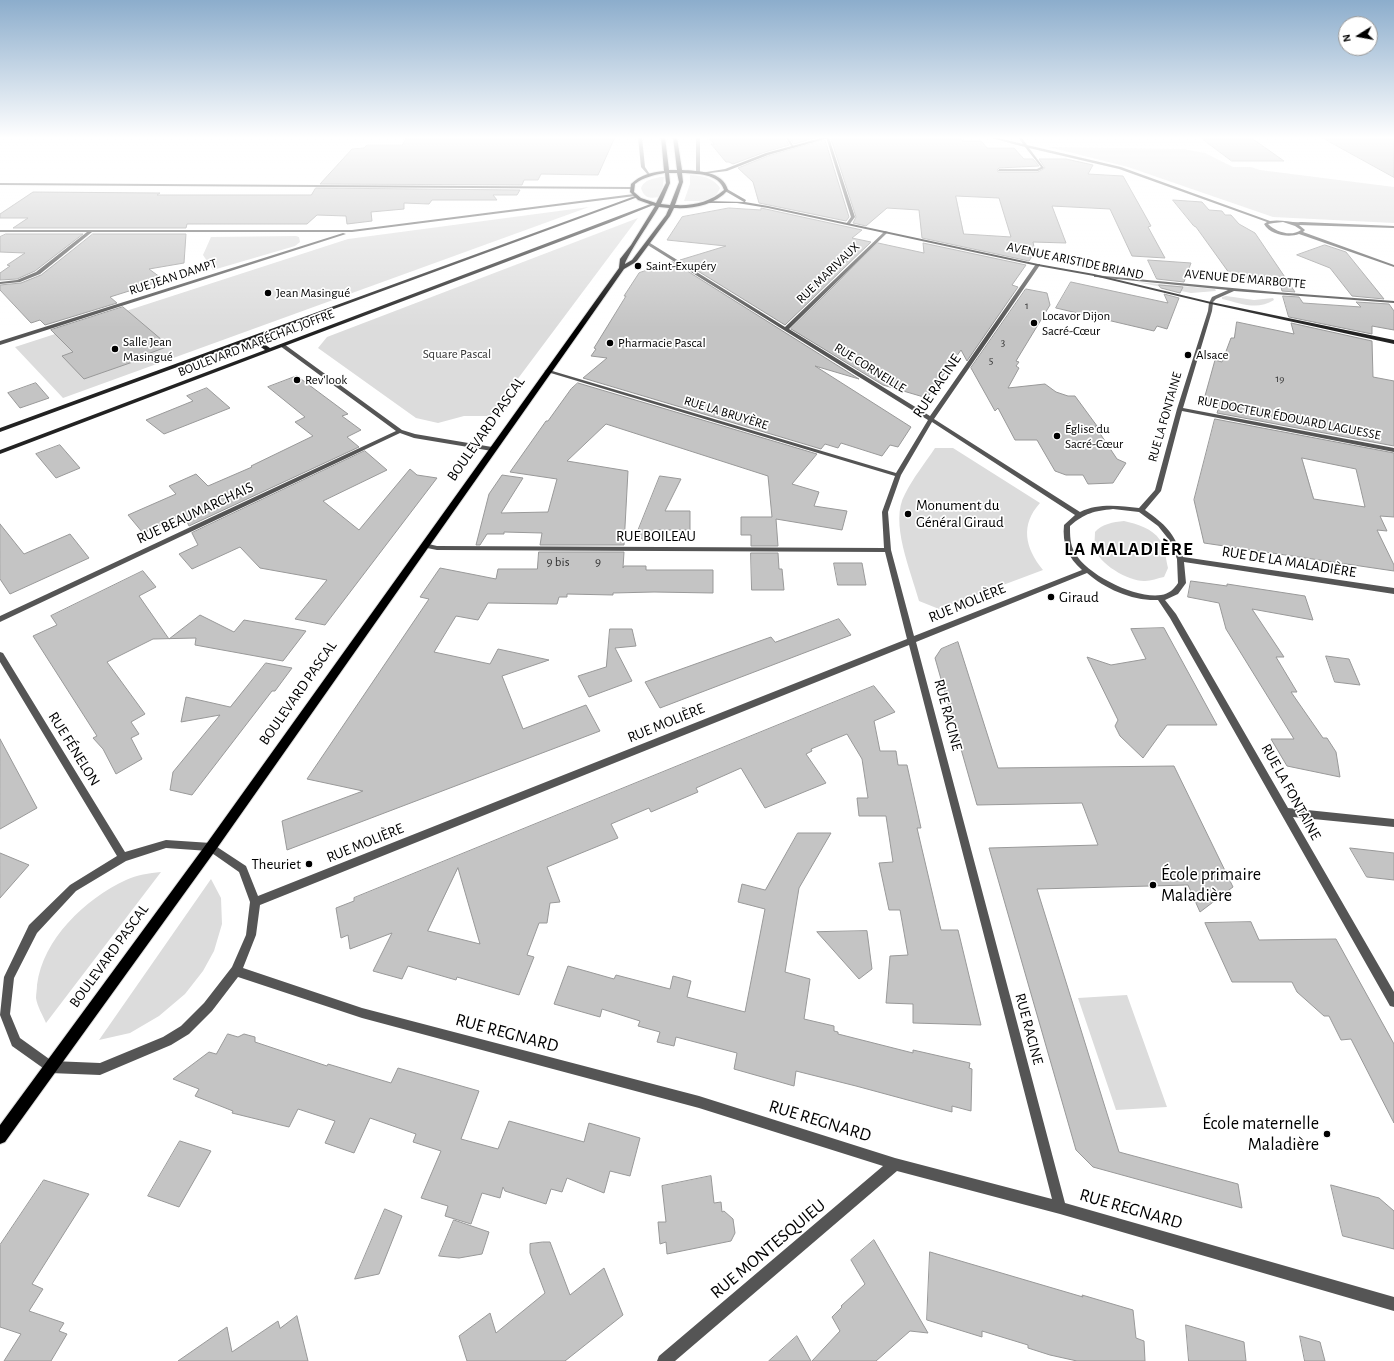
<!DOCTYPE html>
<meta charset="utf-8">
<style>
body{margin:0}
#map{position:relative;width:1394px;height:1361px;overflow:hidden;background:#fff;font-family:"Alegreya Sans",sans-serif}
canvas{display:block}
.north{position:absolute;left:1338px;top:16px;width:40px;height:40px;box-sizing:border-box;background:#fff;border:1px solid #999;border-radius:50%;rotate:259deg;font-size:11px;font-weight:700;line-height:16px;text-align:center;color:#000}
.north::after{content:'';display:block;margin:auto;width:14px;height:18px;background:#000;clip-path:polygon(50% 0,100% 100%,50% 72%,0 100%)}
</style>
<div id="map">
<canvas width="1394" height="1361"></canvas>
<div class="north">N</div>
</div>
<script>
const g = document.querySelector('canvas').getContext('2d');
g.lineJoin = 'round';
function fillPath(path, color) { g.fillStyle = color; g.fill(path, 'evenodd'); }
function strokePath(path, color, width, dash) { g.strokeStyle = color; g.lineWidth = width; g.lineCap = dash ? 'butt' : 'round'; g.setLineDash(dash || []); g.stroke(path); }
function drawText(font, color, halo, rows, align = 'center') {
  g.font = font + ' "Alegreya Sans",sans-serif'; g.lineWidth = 3.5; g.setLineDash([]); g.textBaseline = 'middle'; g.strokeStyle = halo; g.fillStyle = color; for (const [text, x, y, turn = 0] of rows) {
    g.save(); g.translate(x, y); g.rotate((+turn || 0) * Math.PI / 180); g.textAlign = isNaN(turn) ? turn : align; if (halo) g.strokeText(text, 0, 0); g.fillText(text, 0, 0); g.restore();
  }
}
const green = new Path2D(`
 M1049,147L1183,149L1205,153L1233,167H1251L1260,170L1394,187V223L1273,217L1128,167Z
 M690,175C701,175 714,178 720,188C715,203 697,201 684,201L690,184Z
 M660,177H664L663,186L659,197C650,199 644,198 641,188C644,180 652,179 660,177Z
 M589,207L63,398L15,347L348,239Z
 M638,218L490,416H464L438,423L416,418L318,348L327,337Z
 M296,236L299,237L300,242L295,246L213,270L203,255L211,237Z
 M1137,282L1215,289L1216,291L1191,293Z
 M1226,296L1254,300L1273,298L1274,300C1257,311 1240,303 1222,299V297Z
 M935,448H953L1040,503C1020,525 1025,548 1043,570L939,609L919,601C911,571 889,522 905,494C913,478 925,463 935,448Z
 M1124,521C1137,524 1152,528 1160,540C1165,547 1166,560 1168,568L1164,577C1158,578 1151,581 1145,581C1130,582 1098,564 1095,548C1094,543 1095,537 1095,532C1102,524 1113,522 1124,521Z
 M161,872L46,1023C43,1016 37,1006 36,998C36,994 37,989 37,985C43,939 85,899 126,880C137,875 149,873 161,872Z
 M211,879L221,898L222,924L214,951L203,971L185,994L159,1016L130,1033L99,1040Z
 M1127,995L1167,1107L1116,1110L1078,998Z`);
const building = new Path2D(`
 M407,137H615L598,175L541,174L538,180H524L522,185L320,184L352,149L364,148L367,145H402Z
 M708,137H784L789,145L765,152L733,164L729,162H726L711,144H714Z
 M790,137H818L794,144Z
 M833,137H960L962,141H981L987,148H1014L1024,159H1033L1039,166L999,168L997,170L998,172H1038L1045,168L1039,159H1066L1093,165L1088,174L1123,176L1151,226L1148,227L1165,258L1132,256L1110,209L1052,206L1066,243L1033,242L1035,252L1029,261L922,238L919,210L887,208L866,226L853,223L856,217L831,139ZM956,196L999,198L1011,237L964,234Z
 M1200,137H1250L1284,161H1232Z
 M1321,137H1394V177Z
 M825,140L849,217L846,221L759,203L753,182L738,168L768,156Z
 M316,188L520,190L517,195H493L497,200H432L429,204L404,203V209L371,212L372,221L347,224L346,216L317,215L307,224H187L186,228H13L28,218H0V214L33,192L160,193L157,195H311Z
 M1173,200L1202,202L1209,210L1222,211L1225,215H1231L1239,224L1255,233L1295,292L1282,291L1279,280L1232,277L1196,227L1194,226Z
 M729,208L761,210V208L862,230L852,238L871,242L785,325L680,260L726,246L667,240L682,217Z
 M6,234H83L35,271L17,279L0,280V273L10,266L7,265L25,253L0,252V237Z
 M93,234H186L184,263L149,269L164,280L110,297L117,303L45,325L40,320L31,323L0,290V285L21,283L41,275Z
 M878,243L924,253L923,243L1026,265L1012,285L1018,287L967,361L961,350L927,398L883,385L791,329Z
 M1325,245L1346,252L1384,299L1352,296L1330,268L1297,255Z
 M1148,260L1191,263L1184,282L1157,279Z
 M673,262L859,379L815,366L911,427L898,447L890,445L882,456L841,443L838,448L825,444L821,449L583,378L607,358L591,356L596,349L594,348L626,296H624L639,273Z
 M1071,282L1168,303L1164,294L1179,298L1167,329L1157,326L1154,331L1056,308Z
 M1159,285L1183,287L1180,293L1161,288Z
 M1026,289L1047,293L1050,305L1016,361L1019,362L1016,366L1019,368L1008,388L1045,384L1056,392L1068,396H1075L1097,426H1095L1117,459L1126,463L1113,483L1088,484L1083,475H1066L1055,471L1037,440H1015L998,408L995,411L971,368Z
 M1283,296L1299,297L1303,303L1361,307L1356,302L1389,304L1394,311V330L1372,326V334L1289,317Z
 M123,307L169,346L145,355L147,357L84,379L62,356L73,352L51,330Z
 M1237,322L1294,334L1291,323L1372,341L1373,377L1394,381V446L1217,413L1219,407L1203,403L1215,360L1222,362L1231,338H1234Z
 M297,376L348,414L342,416L361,430L347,437L359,447L189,526L184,515L143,533L128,515L176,494L169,486L196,474L208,486L252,467L251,466L313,436L295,422L305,417L268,387Z
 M36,383L49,398L20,408L8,393Z
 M578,383L817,454L792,484L819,492L814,506L847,511L842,530L776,519L778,546H751V535H741V517H772L768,476L606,424L567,461L628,471L624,545H540L542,533L504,532V534H487L480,545H476L489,494L502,475L523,478L501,513L548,512L557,479L510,472L546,421H548L571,389Z
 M207,388L230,408L164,434L146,420L193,401L187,396Z
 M1215,419L1394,453V517L1380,516L1387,531L1377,530L1394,565V571L1204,543L1194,500ZM1302,458L1356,469L1365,507L1314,499Z
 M60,445L80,468L56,478L36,454Z
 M365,451L387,470L323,501L359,530L410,469L417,475L437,478L325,625L295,619L327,580L260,568L240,547L192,569L179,554L198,545L192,533Z
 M660,476L681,479L665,511H690V530H655L649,542L636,536Z
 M0,524L24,554L70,534L89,558L10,594L0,579Z
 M539,552H624L623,568L624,566H646V570H713V593L654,592L613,593V595L567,594V597H559L557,604L488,603L478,620L456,616L434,652L490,664L498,649L549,660L502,676L523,729L586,705L600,731L287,850L282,821L363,791L307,779L429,599L420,597L440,568L496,579L498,569H537Z
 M751,553H778L779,569H782L784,590H752Z
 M834,563H862L866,585H838Z
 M143,571L156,587L139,596L169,639L200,615L234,632L244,620L306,631L283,661L195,645L196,638L153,639L107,662L145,714L131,722L139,734L131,738L142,759L116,774L103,749L93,738L97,736L33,636L57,625L51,616Z
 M1191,581L1227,586V584L1305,596L1313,620L1252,609L1284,657H1276L1297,692H1291L1323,738H1327L1336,752L1340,777L1287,766L1271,739H1294L1226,629L1219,603L1188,597Z
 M839,619L851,635L660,708L645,682L771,637L775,642Z
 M1164,628L1217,725H1167L1143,758L1120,736L1115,726L1118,720L1087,657L1111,665L1146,659L1131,629Z
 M610,629H632L636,646L615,648L632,681L589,697L578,676L606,667Z
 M958,642L998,768L1174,766L1233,887L1200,912L1188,885L1037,889L1119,1152L1238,1184L1242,1208L1093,1167L1076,1150L989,848L1098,845L1082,803L977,805L935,658L941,649Z
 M1326,656L1349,659L1360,685L1335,682Z
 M266,663L292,668L275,691H272L192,795L170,790L173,772L220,715L181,722L186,697L230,707Z
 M874,686L895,712L874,721L880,751H896L898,765H907L921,828H917L941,930H958L981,1025L913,1023V1004L886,1003L890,956L908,955L900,910H889L879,863L893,862L886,816H859L857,798H868L862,759L847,734L811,749L812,751L806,754L826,783L765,808L741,768L696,788L698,792L651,812L649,808L611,824L618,838L547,867L560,902L550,903L547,923H539L527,955L534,957L519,995L457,977L456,980L408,966L402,979L373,971L392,933L350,949L348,935L341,938L336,908L354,901V898ZM458,868L480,944L428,931Z
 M0,739L37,808L0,829Z
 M798,833H831L799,888L785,972L810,979L804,1019L834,1026V1031L838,1032V1034L913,1053V1050L970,1063L969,1068L972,1069L971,1111L952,1106V1112L856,1086L796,1071L794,1086L734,1069L737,1053L676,1037L674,1046L657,1042L660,1032L638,1026L640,1021L602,1009L600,1017L554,1004L568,966L614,979L616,975L670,989L673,976L691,981L687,997L745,1012L765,909L738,902L742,884L765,890Z
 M1350,848L1394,853V880L1367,877Z
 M0,853L29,865L0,898Z
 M1251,922L1259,940L1336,939L1394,1044V1123L1351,1039L1341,1040L1329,1016H1324L1297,992L1292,982H1232L1205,923Z
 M867,931L872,969L859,979L817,932Z
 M228,1034L238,1037L244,1034L255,1037V1042L327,1066L328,1064L391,1083L398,1068L479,1091L461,1139L498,1149L509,1121L584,1142L589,1123L640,1138L630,1176L610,1171L604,1193L567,1178L562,1192L551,1189L546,1204L505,1191L503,1187L500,1198L482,1193L471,1224L445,1216L448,1206L421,1198L441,1151L413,1142L416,1134L370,1118L354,1153L325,1143L335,1121L298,1109L289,1127L232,1113L233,1111L195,1096L199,1089L173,1079L209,1052L216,1054Z
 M180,1141L211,1151L179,1207L148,1196Z
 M711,1176L714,1203L721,1202L722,1212L724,1211L733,1219L735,1233L731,1241L667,1254L666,1242L660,1244L658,1222H666L662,1186Z
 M44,1180L89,1194L32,1284L43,1289L29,1311L64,1323L59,1331L67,1334L51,1361H4L21,1334L0,1327V1245Z
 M1331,1185L1379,1198L1394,1211V1249L1343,1236Z
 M385,1209L402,1216L379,1274L355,1279Z
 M454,1220L489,1232L482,1254L459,1258L439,1256Z
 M874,1240L928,1333L910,1331L876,1361H812L840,1331L832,1317L842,1307L841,1306L865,1284L851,1260Z
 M543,1242H550L570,1295L604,1268L623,1315L565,1361H467L459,1336L490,1313L496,1333L545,1293L530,1253V1244Z
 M930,1252L1083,1297L1082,1295L1133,1310L1136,1338L1144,1341L1145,1361H1077L1050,1355L1028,1348V1345L982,1331V1337L927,1320Z
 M297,1316L308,1361H178L227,1327L232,1352L278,1321L280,1328Z
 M1186,1325L1244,1342L1246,1361H1189Z
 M797,1336L811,1361H769Z
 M1300,1336L1320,1342L1325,1361H1305Z`);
const minor = new Path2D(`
 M638,137H642L645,167L651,176H649L641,167Z
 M696,137H700V173L698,174L696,173Z
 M785,137H788L794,147H792Z
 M826,137L829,138L855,217L849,225L846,224L851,217Z
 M994,137L1023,144L1018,137H1021L1027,145L1121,167L1270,221C1281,219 1291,223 1302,222L1394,226V228L1299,225L1305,230L1303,232L1394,265V267L1299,234C1289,238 1270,235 1264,224L1267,222L1119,169L1029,148L1044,168L1038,171H998L999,169H1037L1041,167L1025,147L987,137ZM1283,222L1295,226L1301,230C1291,237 1276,232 1268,224L1274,223Z
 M634,194L635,196L352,232H92L40,274L20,282L0,284V282L17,280L36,272L87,232H0V230H352Z
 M885,231L888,232L789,329L930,416L1036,264H1040V265L934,419L1080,512C1099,503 1119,506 1139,508L1155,490L1177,409L1208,311L1209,303L1211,302L1213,303L1212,311L1183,408L1394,448V452L1182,411L1161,491L1145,510C1166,525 1173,532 1183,557L1394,588V594L1184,562L1186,583L1178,594L1165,600L1176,614L1288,808L1394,819V827L1293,817L1394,992V1007L1390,1006L1170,618L1158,600C1133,601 1105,589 1087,573L916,642L1065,1203L1394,1297V1311L1060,1214L897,1171L675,1361H657L659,1356L883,1166L699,1108L362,1018L238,977L212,1011L189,1034L171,1045L100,1075L50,1073L12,1046L0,1015L4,977L29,925L70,885L117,856L0,662V652L3,653L125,852L166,840L211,843L246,866L258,896L907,639L885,552L437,550L422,547L421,545L424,543L437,546L884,548L882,512L895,476L544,371L549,370L896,473L928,420L646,244L650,243L785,327ZM932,422L1075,515L1064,525C1062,543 1068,558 1082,570L914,636L891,550L888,512L901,475ZM1113,509L1139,512L1158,526L1170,541L1177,559L1178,583C1174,589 1169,594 1161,595C1136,599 1087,575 1075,553C1070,545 1070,535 1070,526C1085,513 1094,511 1113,509ZM909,645L1052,1199L895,1158L699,1096L362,1008L243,968L256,935L260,905ZM166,848L209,851L239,872L250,902L246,935L232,967L204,1003L181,1026L163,1037L100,1063L52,1061L20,1038L10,1014L14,978L37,933L76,891L126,861Z
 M343,233L346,234L0,345V341Z
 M280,344H284L402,430L415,434L492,447L495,449L492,451L414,438L400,433L0,622V616L396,431L280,346Z`);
const tertiary = new Path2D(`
 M0,183L631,187L633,188L631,189L0,185Z
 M1094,275L1275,292L1394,301V303L1234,291L1216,299L1211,304L1209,303L1212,297L1228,290L1096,277H1094Z`);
const secondary = new Path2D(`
 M825,137H832L768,155L727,171L702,174L700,173L725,169L766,153Z
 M725,189H727L746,200L745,202L768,206L1038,264L1094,274L1211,302L1394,340V344L1211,304L1094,276L1038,266L768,208L737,203H708L709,201L744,202L725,191Z
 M635,196L638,197L255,338L270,348L653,203L656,204L609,223L0,454V450L265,350L251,340L0,432V428Z`);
const primary = new Path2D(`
 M661,137H665L669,170H677L673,137H677L682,170C698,171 723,171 728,190C715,205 693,209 674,208L670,216L636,262L624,269L215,851L5,1142L0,1144V1125L207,843L619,268L620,259L631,245L655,206L638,200L630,192L631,184C640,175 652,172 664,171ZM665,173L666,183L656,203L641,198L634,192L635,184C644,177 654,175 665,173ZM669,173H677L679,182L670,205L661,204L670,183ZM682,173C696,174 719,173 724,190C710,202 693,206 675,205L683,182ZM659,207L669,208L666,215L632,260L625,264C626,257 654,216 659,207Z`);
const markers = [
 [638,266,4,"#000"],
 [268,293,4,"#000"],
 [1034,323,4,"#000"],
 [610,343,4,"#000"],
 [115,349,4,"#000"],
 [1188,355,4,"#000"],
 [297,380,4,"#000"],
 [1057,436,4,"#000"],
 [908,514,4,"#000"],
 [1051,597,4,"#000"],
 [309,864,4,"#000"],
 [1153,885,4,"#000"],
 [1327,1134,4,"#000"]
];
const farNumbernames = [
 ["1",1027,306],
 ["3",1003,343],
 ["5",991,361],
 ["19",1280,379]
];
const farStreetnames = [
 ["AVENUE ARISTIDE BRIAND",1075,261,12],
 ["RUE MARIVAUX",828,273,-44],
 ["RUE JEAN DAMPT",173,277,-18],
 ["AVENUE DE MARBOTTE",1245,279,5],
 ["BOULEVARD MARÉCHAL JOFFRE",256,343,-21],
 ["RUE CORNEILLE",870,368,32],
 ["RUE LA BRUYÈRE",726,413,17],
 ["RUE LA FONTAINE",1165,417,-74],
 ["RUE DOCTEUR ÉDOUARD LAGUESSE",1289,418,11]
];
const farPoinames = [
 ["Saint-Exupéry",646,266],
 ["Jean Masingué",276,293],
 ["Locavor Dijon",1042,316],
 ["Sacré-Cœur",1042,331],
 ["Salle Jean",123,342],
 ["Masingué",123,357],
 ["Pharmacie Pascal",618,343],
 ["Alsace",1196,355],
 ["Rev'look",305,380],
 ["Église du",1065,429],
 ["Sacré-Cœur",1065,444]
];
const farParknames = [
 ["Square Pascal",457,354]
];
const numberNames = [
 ["9 bis",558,562],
 ["9",598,562]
];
const streetNames = [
 ["RUE RACINE",937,386,-56],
 ["BOULEVARD PASCAL",486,429,-55],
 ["RUE BEAUMARCHAIS",195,513,-25],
 ["RUE BOILEAU",656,536],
 ["RUE DE LA MALADIÈRE",1289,562,9],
 ["RUE MOLIÈRE",967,603,-22],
 ["BOULEVARD PASCAL",298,693,-55],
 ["RUE RACINE",948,715,75],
 ["RUE MOLIÈRE",666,723,-22],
 ["RUE FÉNELON",74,749,58],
 ["RUE LA FONTAINE",1291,792,61],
 ["RUE MOLIÈRE",365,843,-22],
 ["BOULEVARD PASCAL",109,956,-54],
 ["RUE RACINE",1029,1029,75]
];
const poiNames = [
 ["Monument du",916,505],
 ["Général Giraud",916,522],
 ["Giraud",1059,597],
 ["Theuriet",301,864,"right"]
];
const nearPoinames = [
 ["École primaire",1161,875],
 ["Maladière",1161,896],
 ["École maternelle",1319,1124,"right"],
 ["Maladière",1319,1145,"right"]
];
const nearStreetnames = [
 ["RUE REGNARD",507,1033,15],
 ["RUE REGNARD",820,1121,17],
 ["RUE REGNARD",1131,1209,16],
 ["RUE MONTESQUIEU",768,1249,-40]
];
const districtNames = [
 ["LA MALADIÈRE",1129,549]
];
fillPath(green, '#dcdcdc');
fillPath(building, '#c4c4c4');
strokePath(building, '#999', 1);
strokePath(primary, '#dbdbdb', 2);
fillPath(minor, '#555');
fillPath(tertiary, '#555');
fillPath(secondary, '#222');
fillPath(primary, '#000');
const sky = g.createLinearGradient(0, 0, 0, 328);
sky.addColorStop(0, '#8cadcc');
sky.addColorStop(0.42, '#fff');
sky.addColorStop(1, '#ffffff00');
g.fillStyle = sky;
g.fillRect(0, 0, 1394, 328);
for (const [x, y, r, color] of markers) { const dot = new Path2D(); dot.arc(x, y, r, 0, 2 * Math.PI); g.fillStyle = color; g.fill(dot); strokePath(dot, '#fff', 1.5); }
drawText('11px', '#313131', null, farNumbernames);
drawText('13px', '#000', '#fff', farStreetnames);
drawText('13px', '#000', '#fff', farPoinames, 'left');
drawText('13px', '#333', '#fff', farParknames);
drawText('13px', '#313131', null, numberNames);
drawText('15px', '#000', '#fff', streetNames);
drawText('15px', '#000', '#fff', poiNames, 'left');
drawText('18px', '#000', '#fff', nearPoinames, 'left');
drawText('18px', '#000', '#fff', nearStreetnames);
g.letterSpacing = '1px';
drawText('bold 19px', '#000', '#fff', districtNames);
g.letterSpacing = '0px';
</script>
